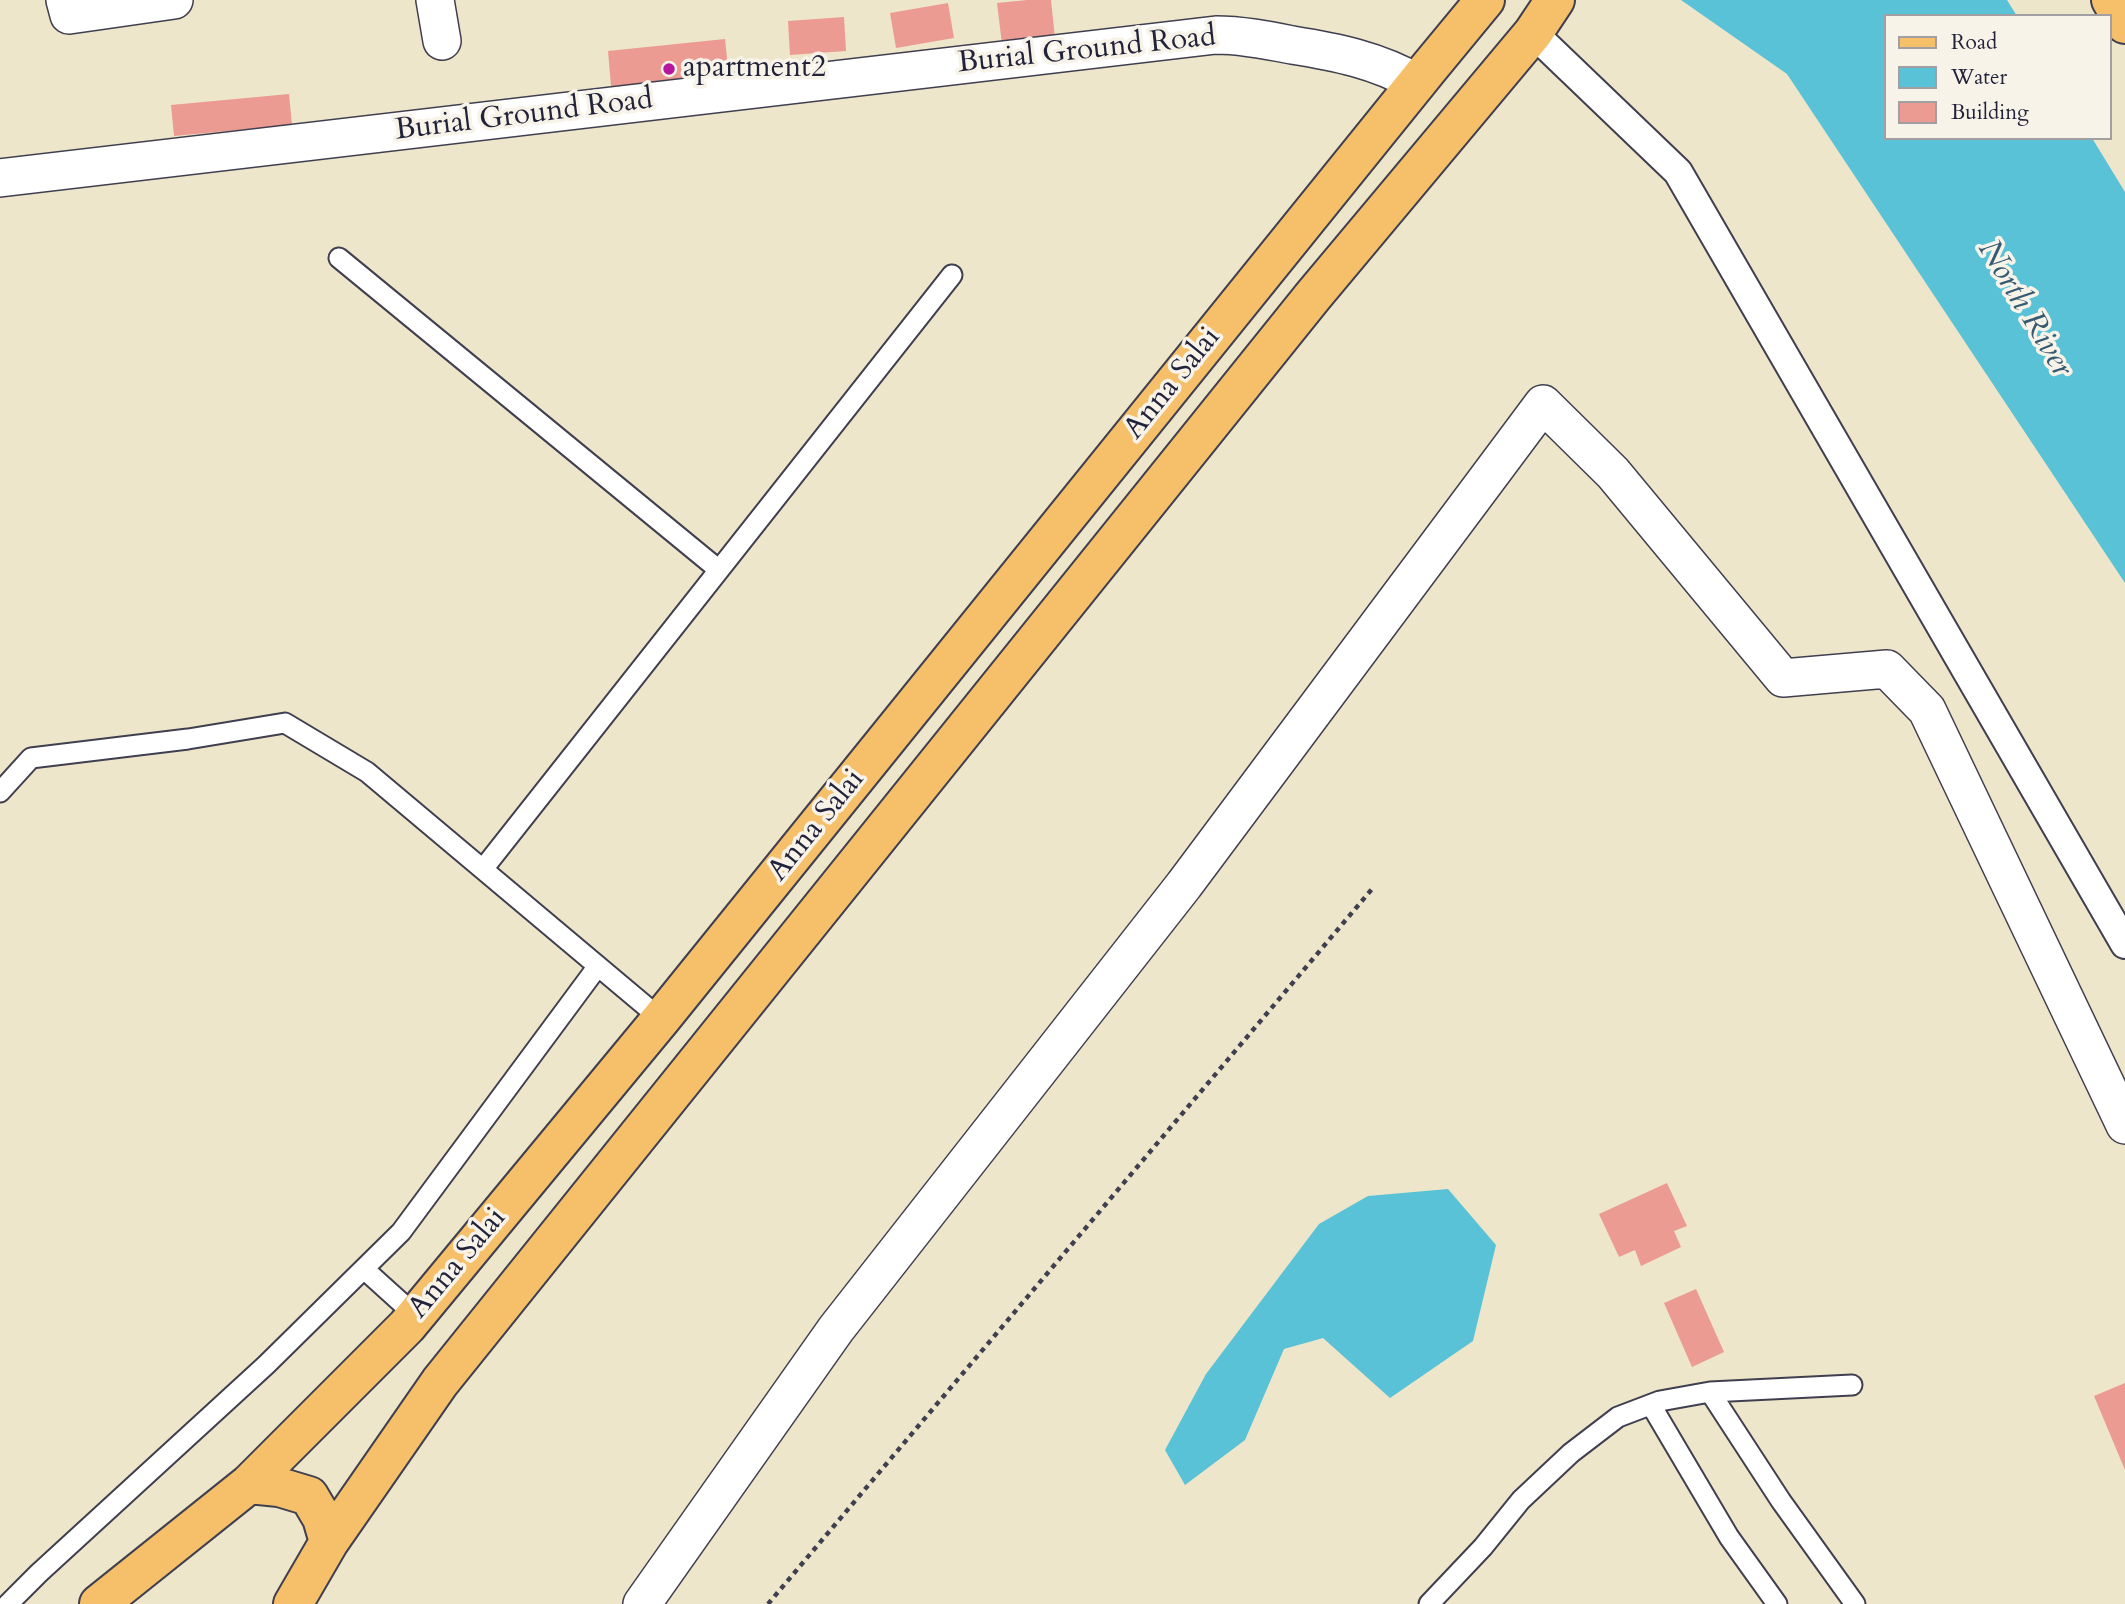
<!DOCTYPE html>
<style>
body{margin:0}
#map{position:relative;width:2125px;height:1604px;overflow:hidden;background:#ede6ca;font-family:Cardo,serif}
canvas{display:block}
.legend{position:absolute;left:1884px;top:14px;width:228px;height:126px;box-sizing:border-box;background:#f7f3e8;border:2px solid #a29fa3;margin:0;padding:9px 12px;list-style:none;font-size:21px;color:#22223b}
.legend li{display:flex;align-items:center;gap:14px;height:35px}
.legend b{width:35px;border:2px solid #a29fa3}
</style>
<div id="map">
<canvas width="2125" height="1604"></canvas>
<ul class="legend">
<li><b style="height:9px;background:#f6c06b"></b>Road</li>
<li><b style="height:19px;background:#59c2d6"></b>Water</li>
<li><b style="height:19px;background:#ec9b92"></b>Building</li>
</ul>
</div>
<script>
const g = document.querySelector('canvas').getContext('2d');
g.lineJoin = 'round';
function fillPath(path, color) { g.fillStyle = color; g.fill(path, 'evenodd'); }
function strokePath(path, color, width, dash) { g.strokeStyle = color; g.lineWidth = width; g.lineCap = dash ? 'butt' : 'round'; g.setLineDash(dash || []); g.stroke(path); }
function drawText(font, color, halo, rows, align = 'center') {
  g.font = font + ' Cardo,serif'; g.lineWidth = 7; g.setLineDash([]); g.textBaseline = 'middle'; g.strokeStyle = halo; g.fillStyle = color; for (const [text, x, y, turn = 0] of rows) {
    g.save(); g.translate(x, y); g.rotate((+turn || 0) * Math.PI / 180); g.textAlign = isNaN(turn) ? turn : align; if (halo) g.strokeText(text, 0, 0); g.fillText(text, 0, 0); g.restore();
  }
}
const water = new Path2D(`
 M1681,0H2007L2017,16H1885V138H2092L2125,192V583L1787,74Z
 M1448,1189L1496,1245L1473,1341L1390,1398L1323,1338L1284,1349L1245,1440L1185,1485L1165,1450L1206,1374L1319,1224L1368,1196Z`);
const building = new Path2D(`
 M1027,0H1051L1055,38L1002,44L997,3Z
 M948,3L954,38L896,48L890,13Z
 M844,17L846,51L790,55L788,21Z
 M725,39L730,87L612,98L608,51Z
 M289,94L292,125L174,136L171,105Z
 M1667,1183L1687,1226L1674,1231L1681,1247L1641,1266L1635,1250L1619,1257L1599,1214Z
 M1696,1289L1724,1352L1692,1367L1664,1303Z
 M2125,1383V1470L2094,1396Z`);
const path = new Path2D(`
 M768,1604L1372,889`);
const service = new Path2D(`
 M339,258L719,570
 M0,792L31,758L188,739L285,723L367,772L661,1019
 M483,869L952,275
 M364,1269L416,1316
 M1710,1392L1781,1501L1855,1604
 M1651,1405L1729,1537L1777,1604
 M8,1604L39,1573L266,1365L401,1232L598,966
 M1429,1604L1483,1547L1521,1500L1571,1453L1618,1417L1660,1401L1710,1392L1852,1385`);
const pedestrian = new Path2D(`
 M1533,33L1678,172L2125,944`);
const minor = new Path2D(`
 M65,0L69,15L174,0
 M435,0L442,41
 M0,178L1216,35C1241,35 1267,40 1292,45C1336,52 1377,60 1417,83
 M642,1604L836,1329L1184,885L1543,404L1613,473L1783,678L1887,669L1927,710L2125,1125`);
const primary = new Path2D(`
 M2111,0L2125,24
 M249,1484L279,1487L309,1496L322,1518L329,1542
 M99,1604L249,1484L407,1326L661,1019L1428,69L1485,0
 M293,1604L329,1542L440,1382L1313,296L1533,33L1555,0`);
const markers = [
 [669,69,7,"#b5179e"]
];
const streetNames = [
 ["Burial Ground Road",1087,51,-6],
 ["Burial Ground Road",524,116,-7],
 ["Anna Salai",1173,384,-51],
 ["Anna Salai",817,826,-51],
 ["Anna Salai",458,1264,-50]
];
const poiNames = [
 ["apartment2",683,69]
];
const waterNames = [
 ["North River",2024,309,59]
];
fillPath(water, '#59c2d6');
fillPath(building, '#ec9b92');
strokePath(service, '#403f50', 23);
strokePath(pedestrian, '#403f50', 32);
strokePath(minor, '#403f50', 40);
strokePath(primary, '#403f50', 42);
strokePath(path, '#403f50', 4.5, [5, 5]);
strokePath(service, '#fff', 19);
strokePath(pedestrian, '#fff', 28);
strokePath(minor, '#fff', 37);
strokePath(primary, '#f6c06b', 38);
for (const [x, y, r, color] of markers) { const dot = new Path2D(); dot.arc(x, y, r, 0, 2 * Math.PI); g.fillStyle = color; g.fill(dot); strokePath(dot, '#f7f3e8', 2.5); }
drawText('30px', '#22223b', '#f7f3e8', streetNames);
drawText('30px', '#22223b', '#f7f3e8', poiNames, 'left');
drawText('italic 32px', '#355a71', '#f7f3e8', waterNames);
</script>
